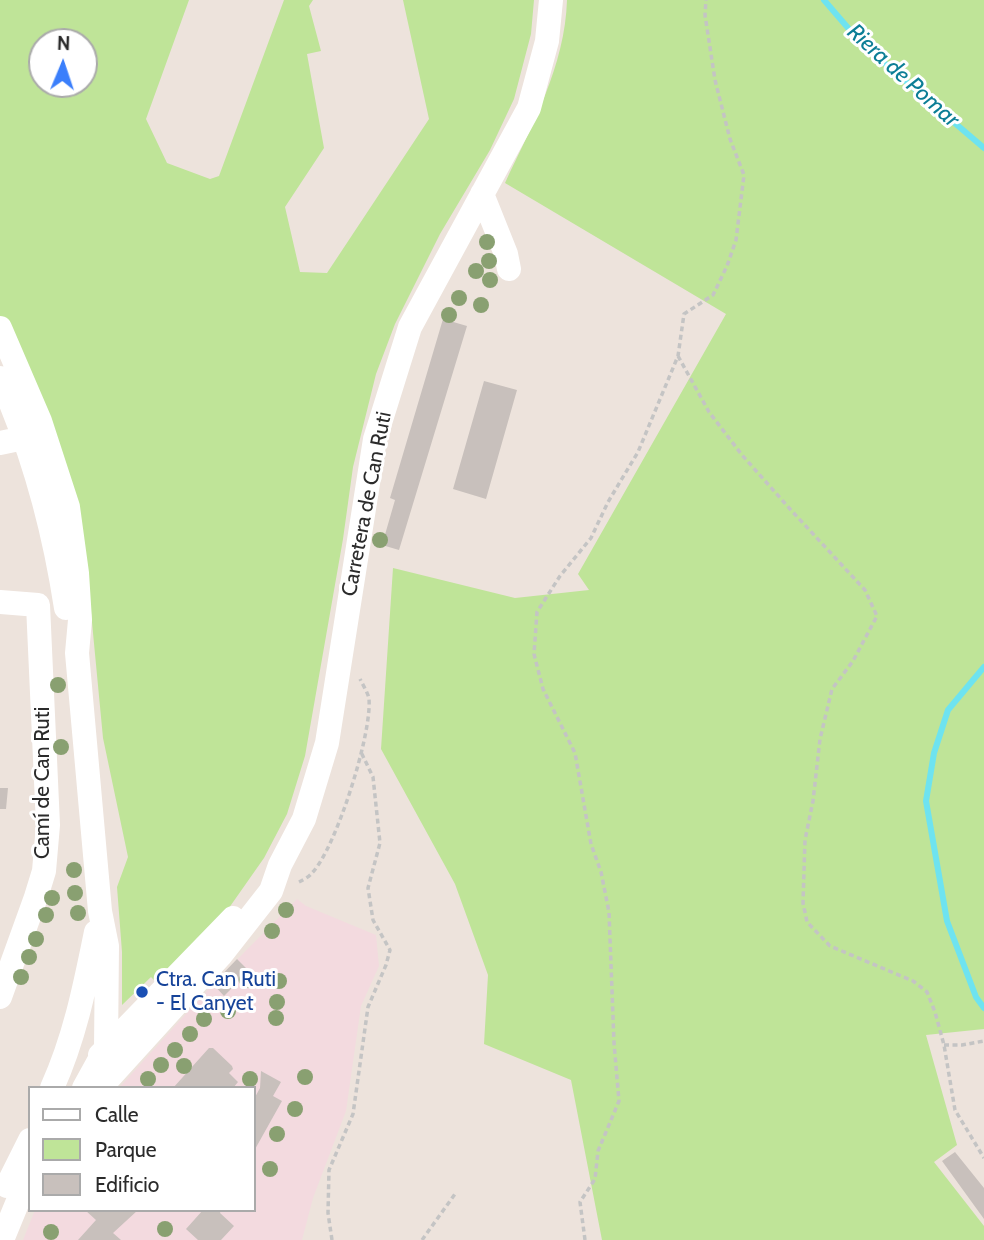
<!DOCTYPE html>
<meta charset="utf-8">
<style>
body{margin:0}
#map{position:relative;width:984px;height:1240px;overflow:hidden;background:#ede3dc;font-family:Cabin,sans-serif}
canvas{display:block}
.legend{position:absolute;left:28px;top:1086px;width:228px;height:126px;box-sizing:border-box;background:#fff;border:2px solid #aaa;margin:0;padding:9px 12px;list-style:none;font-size:21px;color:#2b2b2b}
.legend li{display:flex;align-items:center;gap:14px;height:35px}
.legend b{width:35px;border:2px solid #aaa}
.north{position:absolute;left:28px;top:28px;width:70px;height:70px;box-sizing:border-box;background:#fff;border:2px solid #aaa;border-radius:50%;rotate:2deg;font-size:19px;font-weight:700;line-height:28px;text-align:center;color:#2b2b2b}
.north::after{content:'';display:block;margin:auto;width:24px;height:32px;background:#3b7ffb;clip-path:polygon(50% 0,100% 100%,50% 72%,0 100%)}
</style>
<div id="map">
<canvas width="984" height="1240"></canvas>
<ul class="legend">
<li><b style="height:9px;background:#fff"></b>Calle</li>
<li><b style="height:19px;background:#bfe498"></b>Parque</li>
<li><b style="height:19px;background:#c8c0bc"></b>Edificio</li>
</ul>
<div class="north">N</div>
</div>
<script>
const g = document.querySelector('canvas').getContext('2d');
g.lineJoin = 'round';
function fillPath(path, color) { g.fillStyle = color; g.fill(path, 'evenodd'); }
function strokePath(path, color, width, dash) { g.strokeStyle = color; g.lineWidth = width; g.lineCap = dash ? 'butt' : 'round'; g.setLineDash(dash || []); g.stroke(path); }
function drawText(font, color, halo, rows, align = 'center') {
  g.font = font + ' Cabin,sans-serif'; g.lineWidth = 6; g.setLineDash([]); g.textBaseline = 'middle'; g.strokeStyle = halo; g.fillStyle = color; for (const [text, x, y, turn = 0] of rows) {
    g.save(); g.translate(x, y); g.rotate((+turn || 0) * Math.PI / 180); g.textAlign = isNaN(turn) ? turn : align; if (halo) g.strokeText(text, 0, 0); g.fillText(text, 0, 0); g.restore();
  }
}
const medical = new Path2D(`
 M297,899L306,906L376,935L379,966L361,1006L346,1111L313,1198L302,1240H23L35,1210H254V1088H119L213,984Z`);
const green = new Path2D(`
 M0,0H189L146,119L167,163L210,179L219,176L284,0H313L309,6L321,51L307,54L324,148L285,207L300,272L327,273L429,119L403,0H534L531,34L514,99L490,150L440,234L395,324L376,374L353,467L343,539L305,756L287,814L264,858L217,925L156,982L151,977L122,1005V952L117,887L128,857L103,738L91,612L0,316ZM42,42H84V84H42Z
 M567,0H984V1029L926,1035L957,1145L934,1162L984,1226V1240H602L571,1080L484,1044L488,975L455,884L381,749L393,568L515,598L589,590L578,574L726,314L505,183C532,125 565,66 567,0Z`);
const stream = new Path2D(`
 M824,0L861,43L984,148
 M984,667L948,710L934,753L926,801L947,921L976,997L984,1008`);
const building = new Path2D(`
 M443,319L467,326L399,550L382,545L395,500L390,498Z
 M484,381L517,390L486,499L453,489Z
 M0,788H8L6,809H0Z
 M237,959L249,971L224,996L213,984Z
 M209,1048H213L232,1066L233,1069L229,1073L238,1082L233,1088H173Z
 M261,1071L281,1082L273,1096L282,1101L254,1151V1099L260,1088Z
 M955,1152L984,1188V1219L942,1161Z
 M85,1210H138L113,1233L121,1240H78L96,1220Z
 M203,1210H221L220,1213L234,1226L221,1240H198L186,1229Z`);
const path = new Path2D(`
 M678,356L709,412L742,455L790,509L865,590L877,616L853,661L832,689L820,739L813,801L805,840L803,903L807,922L830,946L913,981L927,992L935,1012L944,1045L955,1110L984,1158
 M299,882C303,880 309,877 312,873C336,848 372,734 369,699C368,693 363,685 360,679
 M944,1045H962L984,1041
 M332,1240L328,1213L329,1170L353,1114L368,1007L386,965L390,950L373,920L368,888L380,843L373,777L361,752
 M422,1240L455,1194
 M585,1240L580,1202L595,1179L598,1151L619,1101L614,1043L609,912L601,872L591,844L575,753L543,689L534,654L537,612L560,576L591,538L608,502L638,452L678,356L684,314L713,295L727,266L736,240L744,175L730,139L715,80L705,15L706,0`);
const minor = new Path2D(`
 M482,194L506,254L509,269
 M0,328L40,421L68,507L77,573L80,620L77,653L100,911L107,946L106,1048L84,1088
 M0,378C33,451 54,529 66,608
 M0,443L24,438L33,450
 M0,602L38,605L48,825L44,871L36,897L0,997
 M100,1055L233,918
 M52,1088C75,1037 85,986 96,932
 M100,1088L220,956L271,891L280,865L304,819L327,743L375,439L410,327L529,108L547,41L551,0
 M7,1186L30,1140
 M2,1240L30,1172`);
const trees = [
 [487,242],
 [489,261],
 [476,271],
 [490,280],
 [459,298],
 [481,305],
 [449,315],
 [380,540],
 [58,685],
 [61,747],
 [74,870],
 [75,893],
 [52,898],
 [286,910],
 [78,913],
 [46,915],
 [272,931],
 [36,939],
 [29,957],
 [21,977],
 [247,980],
 [279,981],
 [277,1002],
 [228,1011],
 [276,1018],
 [204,1019],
 [190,1034],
 [175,1050],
 [161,1065],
 [184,1066],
 [305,1077],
 [148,1079],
 [250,1079],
 [295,1109],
 [277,1134],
 [270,1169],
 [165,1229],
 [51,1232]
];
const markers = [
 [142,992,7,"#1a4fb4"]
];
const streetNames = [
 ["Carretera de Can Ruti",367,504,-79],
 ["Camí de Can Ruti",43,783,-90]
];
const transitNames = [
 ["Ctra. Can Ruti",156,980],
 ["- El Canyet",156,1004]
];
const waterNames = [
 ["Riera de Pomar",903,76,42]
];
fillPath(medical, '#f3dadf');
fillPath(green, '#bfe498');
strokePath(stream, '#6ee3f0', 6);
fillPath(building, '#c8c0bc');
strokePath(path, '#c4c4c4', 3.5, [5, 3.5]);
strokePath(minor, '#fff', 24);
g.fillStyle = '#89a071';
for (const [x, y] of trees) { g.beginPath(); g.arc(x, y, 8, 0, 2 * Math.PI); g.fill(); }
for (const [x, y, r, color] of markers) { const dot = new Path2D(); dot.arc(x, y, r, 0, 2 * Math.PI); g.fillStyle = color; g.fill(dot); strokePath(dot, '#fff', 2.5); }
drawText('21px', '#2b2b2b', '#fff', streetNames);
drawText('21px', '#164399', '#fff', transitNames, 'left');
drawText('italic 23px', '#0c7e96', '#fff', waterNames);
</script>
